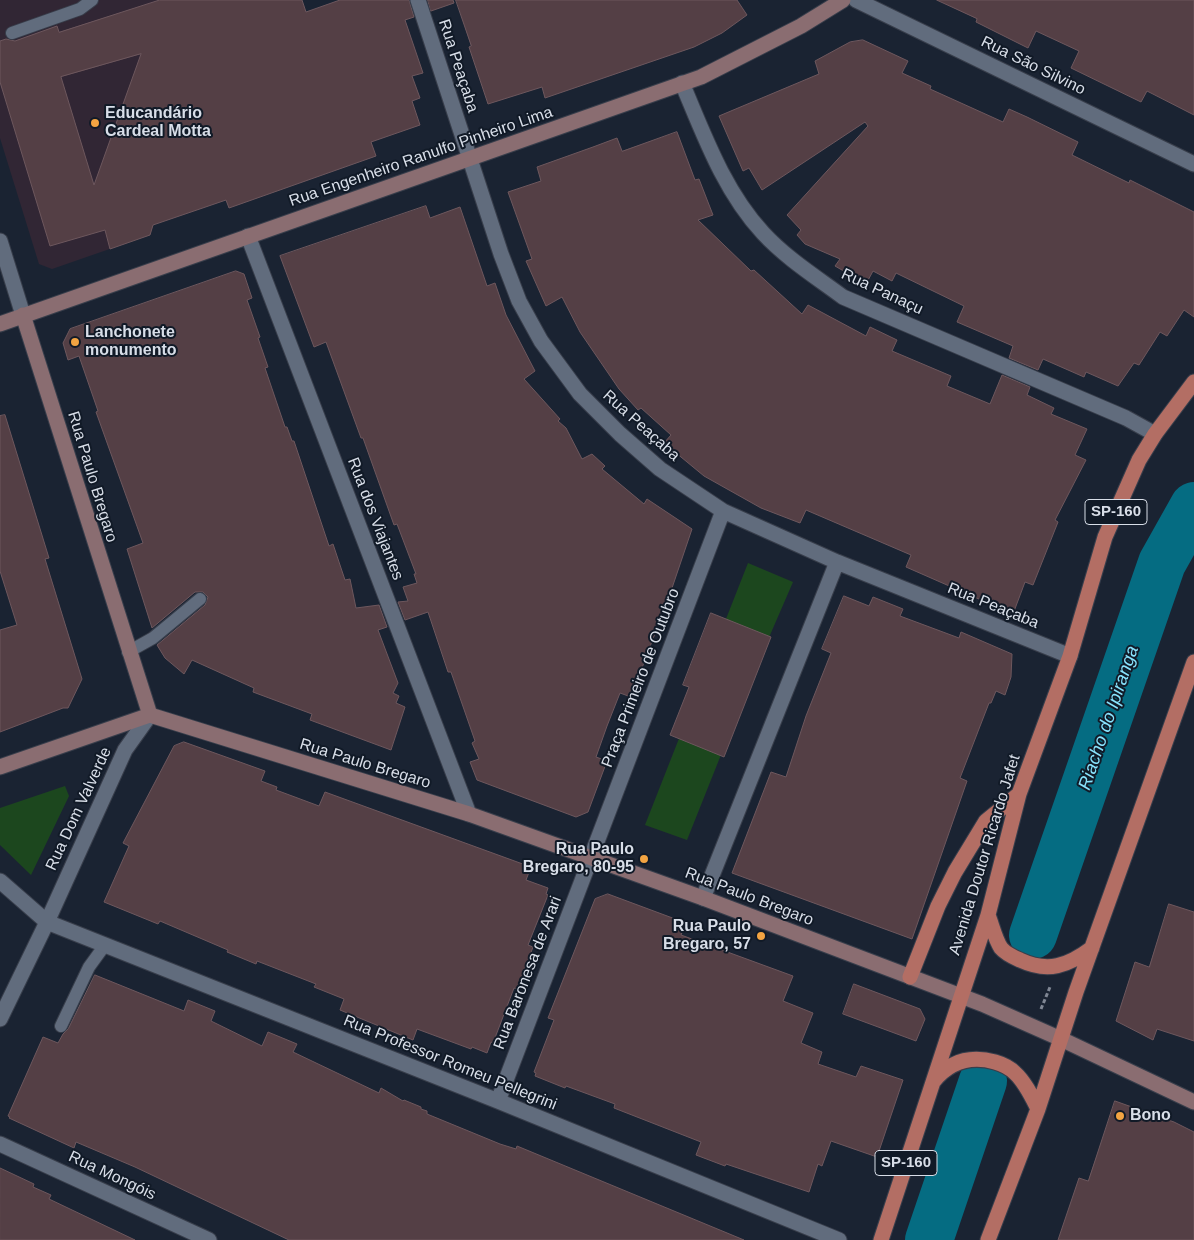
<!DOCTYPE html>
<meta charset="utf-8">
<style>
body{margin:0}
canvas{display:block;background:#1a2332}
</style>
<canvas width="1194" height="1240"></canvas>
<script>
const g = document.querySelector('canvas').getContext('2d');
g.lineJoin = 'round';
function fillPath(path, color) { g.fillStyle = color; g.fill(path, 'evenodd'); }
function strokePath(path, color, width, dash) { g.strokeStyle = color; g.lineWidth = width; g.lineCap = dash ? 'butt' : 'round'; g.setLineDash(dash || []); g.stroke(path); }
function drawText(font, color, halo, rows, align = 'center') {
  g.font = font + ' Arial,sans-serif'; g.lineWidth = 4; g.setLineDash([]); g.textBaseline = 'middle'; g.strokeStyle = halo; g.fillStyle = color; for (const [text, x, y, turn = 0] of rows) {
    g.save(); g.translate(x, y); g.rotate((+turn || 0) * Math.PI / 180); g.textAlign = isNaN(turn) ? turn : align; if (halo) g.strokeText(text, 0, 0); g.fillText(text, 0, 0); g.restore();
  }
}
const education = new Path2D(`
 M0,0H234L203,82L150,235L52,269L39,264L0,138Z`);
const green = new Path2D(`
 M748,563L793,582L754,672L687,840L645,825Z
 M65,786L69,796L31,875L0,845V808Z`);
const river = new Path2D(`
 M1033,935L1162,563L1194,506
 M929,1240L983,1081`);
const building = new Path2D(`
 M160,0H302L306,12L340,0H409L414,17L405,20L423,73L412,76L420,98L412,101L420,125L371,142L376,156L229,208L226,200L153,225L150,235L110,249L105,230L50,246L0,82V41L6,39L15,41L57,26L59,32ZM141,54L94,185L61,77Z
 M428,0H453L454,3L431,11Z
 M456,0H737L747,15L722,33L694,47L545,98L542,87L488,104L469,47L471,46Z
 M937,0H1194V115L1147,91L1141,102L1071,68L1079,51L1036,31L1028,48L976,22L977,19Z
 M863,40L908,61L902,73L931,86L930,89L1003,122L1009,109L1027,117L1078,142L1072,155L1129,183L1130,180L1194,212V317L1184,310L1167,336L1160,332L1139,365L1134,363L1118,386L1086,372L1084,377L1043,359L1038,370L1009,358L1013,346L957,322L964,306L896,273L892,281L873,271L866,284L835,266L840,259L805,244L797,235L801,230L787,215L868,126L865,122L762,190L749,168L743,171L719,116L819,74L815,61L850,42Z
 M677,132L695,180L699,179L713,215L698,220L751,271L754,270L802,314L808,305L866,336L870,327L897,340L892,351L951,376L947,386L990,404L1002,375L1030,387L1027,395L1054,408L1051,414L1087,429L1075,455L1086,460L1055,520L1058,522L1033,585L1025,582L1013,614L906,567L911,555L806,510L800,523L761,508L704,476L664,443L671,435L641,408L638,410L619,389L580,332L562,297L546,306L526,261L532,259L508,192L541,181L537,167L593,147L617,138L622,151Z
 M426,206L430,218L460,207L487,286L495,283L506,315L535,371L524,379L560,419L558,421L566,428L582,459L592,454L605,466L602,469L644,504L647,499L692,529L671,591L631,697L620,693L607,726L596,757L607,761L588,812L576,817L477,780L470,762L479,759L472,743L475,741L451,672H448L428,612L405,620L398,602L408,601L403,587L417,583L414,574H416L397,524L394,525L363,438H361L326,342L314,347L280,256Z
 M236,271L244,274L252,298L247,300L260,337L258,338L268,367L265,368L285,427H287L292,441H294L329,546L333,544L345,580L350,579L356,608L379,605L387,627L378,630L398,683L393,693L399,696L396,703L405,707L391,750L310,720L312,714L253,692L254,688L192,660L184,674L165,658L157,645L205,605L208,597L203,592H195L152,628L127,549L143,543L96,412L98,411L79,356L68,360L63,343L70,329Z
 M5,415L49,558L45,559L82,679L68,708H63L0,732V630L17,625L0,571V416Z
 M844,596L869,606L873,597L903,609L900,616L959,638L961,632L1012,654L1011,677L1005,695L996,691L991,703H989L960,778L967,781L912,939L732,873L771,772L786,777L806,716L831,653L822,649Z
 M711,613L771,637L724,757L670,735L689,687L683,685Z
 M184,742L265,771L261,781L277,787L276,790L319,806L325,792L531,867L526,880L548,888L546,894L548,895L528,945L533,947L523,974L517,989L514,988L493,1043L491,1042L487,1053L472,1047L471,1049L417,1029L413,1040L340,1010L344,999L314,987L316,984L257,961L256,964L227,952L228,950L160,921L158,924L104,902L129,846L123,843L174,746Z
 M608,894L686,923L681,935L793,976L783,1001L813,1013L801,1043L822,1052L818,1064L856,1077L861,1066L903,1080L877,1157L831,1141L822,1166L818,1164L809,1192L726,1164L725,1166L696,1155L701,1142L614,1108L615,1104L566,1086L565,1088L535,1076L536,1073L534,1072L554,1020L548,1018L595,899Z
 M1169,904L1194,912V1041L1157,1029L1153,1040L1116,1021L1135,962L1149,967Z
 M95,975L184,1011L188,1000L215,1011L211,1021L262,1046L268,1032L297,1044L293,1052L379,1093L381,1088L403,1101L404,1100L421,1107V1109L427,1111V1114L500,1144L516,1149L517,1146L744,1240H289L135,1167L76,1142L74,1148L9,1118L10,1117L8,1116L43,1037L58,1043L63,1034L68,1029Z
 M854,984L920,1009L925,1019L916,1041L843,1014Z
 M1115,1101L1174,1122L1194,1132V1240H1058L1079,1178L1088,1181Z
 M0,1168L34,1184L33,1187L51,1195L49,1199L135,1240H0Z`);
const path = new Path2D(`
 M1041,1009L1050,987`);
const lane = new Path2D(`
 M12,33L80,9L92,0
 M128,652L153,638L200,599
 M61,1026L89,967L105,945`);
const street = new Path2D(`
 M418,0L501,254L519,301L541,341L580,394L620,434L660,469L723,511L837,562L1070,656
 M856,0L1194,164
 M682,83C704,135 724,191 763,233C786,258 816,277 843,297L1126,418L1155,434
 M248,236L469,814
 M0,241L23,315
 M0,881L47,922L498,1101L839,1240
 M703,898L837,562
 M0,1019L47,922L125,750L150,715
 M498,1101L723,511
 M0,1144L209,1240`);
const secondary = new Path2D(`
 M23,315L150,715
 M0,324L701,77L801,26L843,0
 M150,715L469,814L703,898L982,1004L1061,1039L1194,1102
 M0,767L150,715`);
const primary = new Path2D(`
 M988,915C992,925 995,939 1001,948C1006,954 1013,957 1020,960C1048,973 1068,966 1092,948
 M910,977L938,906L955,872L986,821L1019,794
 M933,1082C949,1062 970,1055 995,1062C1002,1064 1010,1068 1015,1073C1025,1082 1032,1097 1038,1109
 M881,1240L988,915L1019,794L1070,656L1105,537L1139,460L1155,434L1194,382
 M988,1240L1038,1109L1076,992L1194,662`);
const markers = [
 [95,123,5,"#f3a442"],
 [75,342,5,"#f3a442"],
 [644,859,5,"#f3a442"],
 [761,936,5,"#f3a442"],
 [1120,1116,5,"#f3a442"]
];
const shields = [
 [1116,512,62],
 [906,1163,62]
];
const shieldNames = [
 ["SP-160",1116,512],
 ["SP-160",906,1163]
];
const streetNames = [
 ["Rua Peaçaba",458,66,72],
 ["Rua São Silvino",1033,66,26],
 ["Rua Engenheiro Ranulfo Pinheiro Lima",421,157,-19],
 ["Rua Panaçu",882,292,25],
 ["Rua Peaçaba",641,426,42],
 ["Rua Paulo Bregaro",92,477,73],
 ["Rua dos Viajantes",375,519,69],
 ["Rua Peaçaba",993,606,22],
 ["Praça Primeiro de Outubro",641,678,-69],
 ["Rua Paulo Bregaro",365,764,17],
 ["Rua Dom Valverde",79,809,-65],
 ["Avenida Doutor Ricardo Jafet",985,855,-73],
 ["Rua Paulo Bregaro",749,897,21],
 ["Rua Baronesa de Arari",528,973,-69],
 ["Rua Professor Romeu Pellegrini",450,1063,22],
 ["Rua Mongóis",112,1176,25]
];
const poiNames = [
 ["Educandário",105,114],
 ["Cardeal Motta",105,132],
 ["Lanchonete",85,333],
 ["monumento",85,351],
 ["Rua Paulo",634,850,"right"],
 ["Bregaro, 80-95",634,868,"right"],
 ["Rua Paulo",751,927,"right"],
 ["Bregaro, 57",751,945,"right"],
 ["Bono",1130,1116]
];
const waterNames = [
 ["Riacho do Ipiranga",1109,718,-71]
];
fillPath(education, '#312634');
fillPath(green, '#1c471e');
strokePath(river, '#056c82', 48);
fillPath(building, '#543f45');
strokePath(building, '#6d575d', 1);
strokePath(lane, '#383e4b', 14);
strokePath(street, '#383e4b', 17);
strokePath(secondary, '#383e4b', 17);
strokePath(primary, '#383e4b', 17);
strokePath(path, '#808794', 3, [4, 2.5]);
strokePath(lane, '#616c7d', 12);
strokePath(street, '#616c7d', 15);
strokePath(secondary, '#8a6d71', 15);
strokePath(primary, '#b36e64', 15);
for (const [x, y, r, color] of markers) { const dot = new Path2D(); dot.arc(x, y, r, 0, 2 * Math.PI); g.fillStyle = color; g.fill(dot); strokePath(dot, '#111a27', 2); }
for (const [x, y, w] of shields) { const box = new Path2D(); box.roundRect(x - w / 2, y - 12.5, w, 25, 4); g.fillStyle = '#111a27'; g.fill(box); strokePath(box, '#d8dee8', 1); }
drawText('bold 15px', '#d8dee8', null, shieldNames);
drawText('16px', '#d8dee8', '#111a27', streetNames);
drawText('bold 16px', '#d8dee8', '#111a27', poiNames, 'left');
drawText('italic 18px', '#88e3fd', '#111a27', waterNames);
</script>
